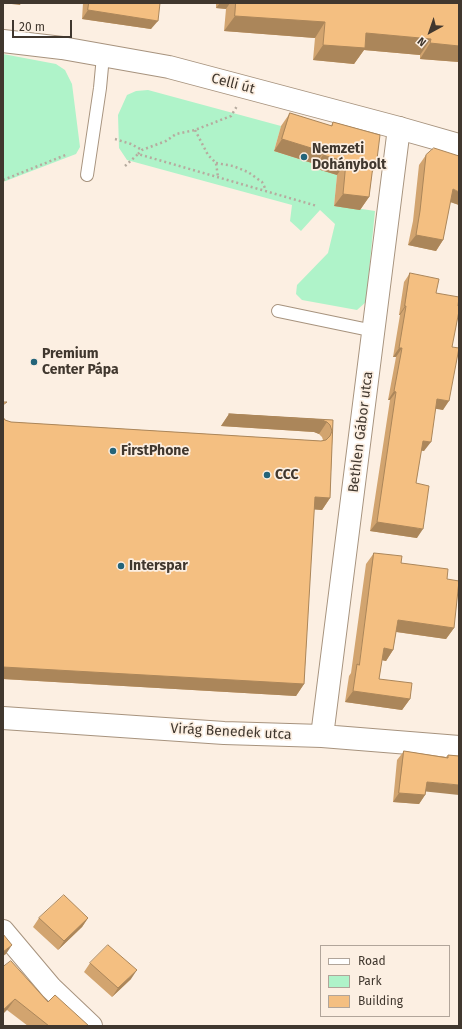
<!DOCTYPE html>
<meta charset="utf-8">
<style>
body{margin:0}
#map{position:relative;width:462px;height:1029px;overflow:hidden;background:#fcefe2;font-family:"Fira Sans",sans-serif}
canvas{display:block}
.frame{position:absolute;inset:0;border:4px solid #40372e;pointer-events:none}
.legend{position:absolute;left:320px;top:945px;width:130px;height:72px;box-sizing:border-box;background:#fcefe2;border:1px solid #b1a59a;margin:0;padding:5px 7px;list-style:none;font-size:12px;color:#40372e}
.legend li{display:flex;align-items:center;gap:8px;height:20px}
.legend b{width:20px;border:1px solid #b1a59a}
.north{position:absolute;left:410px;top:12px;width:40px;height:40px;-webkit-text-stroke:3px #fcefe2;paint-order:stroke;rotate:220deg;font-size:11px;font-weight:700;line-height:16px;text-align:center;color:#40372e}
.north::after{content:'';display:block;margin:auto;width:14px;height:18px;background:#40372e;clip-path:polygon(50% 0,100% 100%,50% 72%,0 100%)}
.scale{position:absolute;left:12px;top:20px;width:60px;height:18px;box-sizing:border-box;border:2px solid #40372e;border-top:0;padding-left:5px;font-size:12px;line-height:14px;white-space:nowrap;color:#40372e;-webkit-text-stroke:3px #fcefe2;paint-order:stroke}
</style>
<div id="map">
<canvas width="462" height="1029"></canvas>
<div class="frame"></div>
<ul class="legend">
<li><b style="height:5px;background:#fff"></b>Road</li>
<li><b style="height:11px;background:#aff3c9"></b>Park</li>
<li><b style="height:11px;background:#f4bf81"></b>Building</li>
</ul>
<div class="north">N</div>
<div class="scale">20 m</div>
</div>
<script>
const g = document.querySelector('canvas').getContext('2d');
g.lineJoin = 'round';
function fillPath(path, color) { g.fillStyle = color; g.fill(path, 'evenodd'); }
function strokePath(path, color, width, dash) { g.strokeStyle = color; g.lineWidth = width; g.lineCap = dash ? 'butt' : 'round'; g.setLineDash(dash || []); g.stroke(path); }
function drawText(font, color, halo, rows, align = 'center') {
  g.font = font + ' "Fira Sans",sans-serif'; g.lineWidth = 3.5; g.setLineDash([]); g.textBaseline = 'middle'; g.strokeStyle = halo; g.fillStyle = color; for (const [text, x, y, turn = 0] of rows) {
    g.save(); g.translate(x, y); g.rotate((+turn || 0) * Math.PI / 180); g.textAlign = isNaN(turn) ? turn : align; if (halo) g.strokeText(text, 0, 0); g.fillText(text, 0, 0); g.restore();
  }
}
const green = new Path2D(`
 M3,54L56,64L65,70L72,84L80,147L76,154L3,182Z
 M148,90L281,126L274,151L315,164V168L337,175L334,206L362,209L375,211L366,302L357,310L302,300L296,294L297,285L328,253L335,224L320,210L301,231L290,221L292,205L127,160L119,148L118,115L127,95L136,91Z`);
const path = new Path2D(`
 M195,130L208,155L216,163L218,177
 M115,139L131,144L142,150
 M138,154L142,150L166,141L176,134L195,130L231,116L237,106
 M216,163L233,166L248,172L262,182L266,190
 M125,166L138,154L317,206
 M3,180L68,154`);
const service = new Path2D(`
 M87,175L100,88L103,56
 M278,311L374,331`);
const minor = new Path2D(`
 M3,718L224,733L322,736L459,747
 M322,736L399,128
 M3,931L51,988L91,1026`);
const tertiary = new Path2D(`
 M3,41L62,48L169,67L399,128L459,145`);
const wall = new Path2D(`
 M83,3H160L151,29L82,19Z
 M216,3H459V62L420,59V55L364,50L354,64L313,60L315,38L224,31L226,9L216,8Z
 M290,113L331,126L333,122L372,173L369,197L360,210L334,206L337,175L314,168L315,164L274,151L281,126Z
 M426,155L459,205L450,202L443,240L436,251L408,245L413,221L419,165Z
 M410,273L436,293L458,306L443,410L436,408L424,451L421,450L416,483L417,538L370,531L390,400H388L396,357H393L400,315H399L404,282Z
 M229,414L333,420L330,498L322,510L314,509L304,684L296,696L3,679V417L5,420L11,422L321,441L323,440L322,437L319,434L314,432L221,426Z
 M374,553L401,563L447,579L454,628L446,639L396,632L393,650L386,661L382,660L379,679L410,699L402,710L345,702L349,676L351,673L366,564Z
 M404,751L446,757L448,755L459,756L426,791L425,795L419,804L393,802L397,760Z
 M39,918H88L82,927L58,950L33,927Z
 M90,963L131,979L112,997L84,972Z
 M3,967L48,1002L89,1026H28L7,1010Z`);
const shadedWall = new Path2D(`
 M3,3H21L20,5Z
 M220,3H230L226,9L216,8Z
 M88,10L158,21L151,29L82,19Z
 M235,16L325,22L315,38L224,31Z
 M366,33L431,39L420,55L364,50L354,64L313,60L323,45Z
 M430,43L459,46V62L420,59Z
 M282,139L324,152L315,164L274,151Z
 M323,155L346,162L337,175L314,168Z
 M373,166L376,167L367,179Z
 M453,189L459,192V205L445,200Z
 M343,194L369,197L360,210L334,206Z
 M416,235L443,240L436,251L408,245Z
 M405,306H406L400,315H399Z
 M399,348H402L396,357H393Z
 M394,391L396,392L390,400H388Z
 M437,399L449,401L443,410L431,408Z
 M229,414L322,420L327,422L319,434L314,432L221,426Z
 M423,441L431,442L424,451L417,450Z
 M315,497L330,498L322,510L306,509Z
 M377,522L423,529L417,538L370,531Z
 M398,620L454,628L446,639L390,631Z
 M384,648L393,650L386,661L376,659Z
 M3,667L304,684L296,696L3,679Z
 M353,691L410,699L402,710L345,702Z
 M427,782L459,785V795L421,791Z
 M399,793L425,795L419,804L393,802Z
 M88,918L82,927L58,950L64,941Z
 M12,945L6,954L3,956V952Z
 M137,970L131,979L112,997L118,988Z
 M15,999L7,1010L3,1014V1010Z`);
const building = new Path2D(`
 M89,3H160L158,21L88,10Z
 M236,3H459V46L430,43L431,39L366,33L365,48L323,45L325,22L235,16Z
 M290,113L332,126L333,122L380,135L376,167L373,166L369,197L343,194L346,162L323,155L324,152L282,139Z
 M434,148L459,156V192L453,189L443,240L416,235L420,211L426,155Z
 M410,273L439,279L436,293L459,297L458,306L459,307V311L452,347L459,348L449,401L437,399L431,442L423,441L416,483L429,486L423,529L377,522L396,392L394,391L402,348H399L406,306H405Z
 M3,402H7L3,405Z
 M229,414L333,420L330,498L315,497L304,684L3,667V417L5,420L11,422L321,441L326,440L330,436L332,431L330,425L327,422L322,420Z
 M374,553L402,556L401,563L448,569L447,579L459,581L454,628L398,620L393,650L384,648L379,679L412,683L410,699L353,691L357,664L359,665Z
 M404,751L448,758V755L459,756V785L427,782L425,795L399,793Z
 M64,895L88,918L64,941L39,918Z
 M3,934L12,945L3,952Z
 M108,945L137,970L118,988L90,963Z
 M11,961L48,1002L55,995L89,1026H49L15,999L3,1010V967Z`);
const markers = [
 [304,157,4,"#246479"],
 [34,362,4,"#246479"],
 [113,451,4,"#246479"],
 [267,475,4,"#246479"],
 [121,566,4,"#246479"]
];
const streetNames = [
 ["Celli út",233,84,15],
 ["Bethlen Gábor utca",361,432,-83],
 ["Virág Benedek utca",231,732,3]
];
const poiNames = [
 ["Nemzeti",312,149],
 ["Dohánybolt",312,165],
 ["Premium",42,354],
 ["Center Pápa",42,370],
 ["FirstPhone",121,451],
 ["CCC",275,475],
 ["Interspar",129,566]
];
fillPath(green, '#aff3c9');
strokePath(service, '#a7937e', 14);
strokePath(minor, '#a7937e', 24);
strokePath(tertiary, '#a7937e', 24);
strokePath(path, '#b6ab9f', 2.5, [2, 3]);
strokePath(service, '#fff', 12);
strokePath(minor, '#fff', 22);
strokePath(tertiary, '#fff', 22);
fillPath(wall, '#d2a46f');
fillPath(shadedWall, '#ab865a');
fillPath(building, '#f4bf81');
strokePath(building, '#ab865a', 1);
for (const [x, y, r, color] of markers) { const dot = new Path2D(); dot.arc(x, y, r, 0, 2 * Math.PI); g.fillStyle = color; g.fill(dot); strokePath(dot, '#fcefe2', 1.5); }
drawText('14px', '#40372e', '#fcefe2', streetNames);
drawText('bold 14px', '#40372e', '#fcefe2', poiNames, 'left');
</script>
